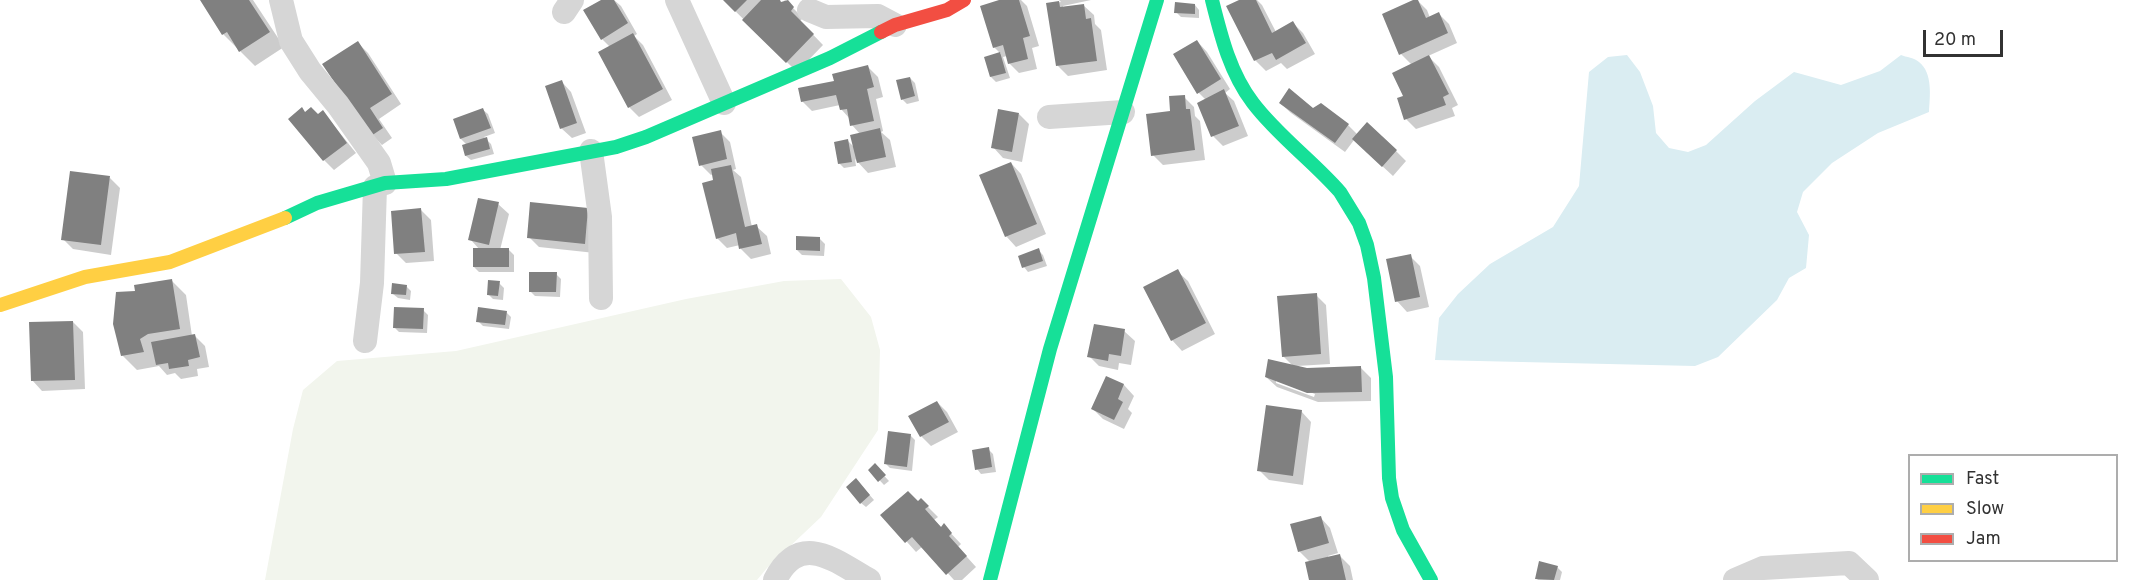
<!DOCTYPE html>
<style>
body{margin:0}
#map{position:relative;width:2136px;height:580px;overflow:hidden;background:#fff;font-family:Overpass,sans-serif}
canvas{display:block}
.legend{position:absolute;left:1908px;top:454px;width:210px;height:108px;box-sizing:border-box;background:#fff;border:2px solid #adadad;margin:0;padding:8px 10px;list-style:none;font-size:18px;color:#323232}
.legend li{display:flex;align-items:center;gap:12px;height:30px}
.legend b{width:30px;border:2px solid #adadad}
.scale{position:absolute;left:1923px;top:30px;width:80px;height:27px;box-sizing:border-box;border:3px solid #323232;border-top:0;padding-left:8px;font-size:18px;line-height:21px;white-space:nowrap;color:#323232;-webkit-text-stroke:4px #fff;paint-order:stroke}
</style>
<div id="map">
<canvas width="2136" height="580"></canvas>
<ul class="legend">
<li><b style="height:8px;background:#16e098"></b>Fast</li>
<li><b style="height:8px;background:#ffcf43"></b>Slow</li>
<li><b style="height:8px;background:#f24e42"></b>Jam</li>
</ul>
<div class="scale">20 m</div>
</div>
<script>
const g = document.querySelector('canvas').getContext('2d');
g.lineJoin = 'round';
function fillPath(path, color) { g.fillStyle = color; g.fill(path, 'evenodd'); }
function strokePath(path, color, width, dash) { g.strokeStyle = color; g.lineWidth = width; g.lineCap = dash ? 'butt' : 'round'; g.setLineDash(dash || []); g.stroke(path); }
const green = new Path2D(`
 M841,279L871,317L880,350L878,430L821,517L767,568L757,580H265L293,429L303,390L337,361L456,351L686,299L784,281Z`);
const water = new Path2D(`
 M1627,55L1640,72L1653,106L1656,133L1669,148L1688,152L1706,145L1755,101L1794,72L1841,85L1880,71L1901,55C1906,57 1915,58 1919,62C1933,73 1930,96 1929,112L1878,133L1832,163L1803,192L1797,212L1809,235L1806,268L1789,278L1777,300L1718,357L1695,366L1435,360L1439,318L1458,294L1490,264L1553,227L1579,186L1589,72L1608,57Z`);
const shadow = new Path2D(`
 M202,0H253L284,47L255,66L223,34Z
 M604,0H614L621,6L637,34L634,36L643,45L672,100L639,117L629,107L610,47L602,39Z
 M724,0H778L782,4L785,0L803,18L800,21L823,45L797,72Z
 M1004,0H1021L1027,6L1039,46L1032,48L1037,69L1019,73L1009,63L1007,56L1003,57L1010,78L996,82L991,77L986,58L1001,54L994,47Z
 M1059,0H1091L1063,6V8L1083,5L1094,15L1095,24L1101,30L1107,70L1068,76L1058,66L1047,4L1061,2Z
 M1242,0H1257L1262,5L1276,32L1293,23L1303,33L1315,54L1287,69L1281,63L1266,71L1255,60L1228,7Z
 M1417,0L1427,10L1430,18L1439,14L1449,24L1457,43L1428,56L1439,67L1458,105L1452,108L1455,116L1416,129L1406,119V97L1412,65L1401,54Z
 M1195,5L1199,10V18L1181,17L1176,12Z
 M1197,41L1207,52L1230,89L1225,93L1234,101L1248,136L1223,146L1213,136L1206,100L1199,93Z
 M358,43L368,53L401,104L379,119L392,138L382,145L372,135Z
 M868,67L878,77L883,97L876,99L883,131L881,132L890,140L896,167L868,173L855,159L856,166L844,168L839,163L848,141L855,148L860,134L852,125L850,119L841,109L840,105L812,111L802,101Z
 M910,78L915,83L919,101L907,104L902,99Z
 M561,81L571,92L586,133L572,138L561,128Z
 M1184,97L1194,107L1195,116L1200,121L1205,160L1163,165L1153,155L1172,113Z
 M1280,103L1313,110L1348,125L1358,135L1396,151L1406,161L1393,176L1354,140L1345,152L1291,113Z
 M483,110L488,114L495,133L484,137L491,144L494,154L471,160L466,156L467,145L461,139L454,120Z
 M323,112L356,153L334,170L324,160L305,113L319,116Z
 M1019,114L1029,124L1022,162L1003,158L993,147Z
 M720,132L730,142L736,169L733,170L741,177L752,227L756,226L767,236L771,254L751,259L741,249L740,245L727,248L717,238L715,181L713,174L711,175L701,165Z
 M1011,163L1021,174L1046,234L1016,247L1006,236Z
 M110,178L120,188L111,255L73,249L63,239Z
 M498,204L509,214L500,250H509L514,255V272H479L474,267L480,250L470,239Z
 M421,210L431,220L434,261L406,263L396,253Z
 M588,210L595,253L539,247L529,237Z
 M820,239L825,244L824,256L802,255L797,250Z
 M1038,250L1043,255L1047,266L1028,272L1024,267Z
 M1410,256L1420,266L1429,307L1407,312L1397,301Z
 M1177,271L1188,281L1215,334L1182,351L1172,340Z
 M556,274L561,279L560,297L535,296L530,291Z
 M172,281L186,295L192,336H195L205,346L209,367L197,369L198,376L181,379L175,373L167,375L159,366L137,370L122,355L137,293Z
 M499,283L504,288L503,300L493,299L488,294Z
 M406,286L411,291L410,300L398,298L393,294Z
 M1316,295L1326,305L1330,364L1297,366L1306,369L1361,368L1371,378V401L1318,402L1277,387L1266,377L1293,366L1283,356ZM1276,379L1315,394L1314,397L1276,383Z
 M423,310L428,315L427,333L399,332L394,327Z
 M506,312L511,317L509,329L483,326L478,321Z
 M73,322L83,332L85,389L42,391L32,380Z
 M1124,331L1135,341L1131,365L1119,363L1118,370L1099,366L1089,356Z
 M1107,378L1124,385L1134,396L1128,409L1132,413L1124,429L1103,419L1093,409Z
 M937,402L947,412L958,432L931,446L921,436Z
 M1301,411L1311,422L1303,485L1269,480L1259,470Z
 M910,435L915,440L912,471L890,468L885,463Z
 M988,449L993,454L996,472L981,474L977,469Z
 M875,466L889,481L884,485L870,470Z
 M861,485L874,500L866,507L861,503Z
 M921,500L938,517L934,520L942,528L944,526L961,544L958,547L976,567L962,580H954L923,546L916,552L883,515L918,503Z
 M1320,517L1330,528L1338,553L1328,556L1329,558L1340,556L1350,566L1353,580H1311L1310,562L1299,551Z
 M1557,567L1562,572L1560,580H1538L1536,578Z`);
const building = new Path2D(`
 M200,0H249L270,32L239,52L227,32L222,35Z
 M601,0H614L628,23L601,40L583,10Z
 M723,0H747L735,12Z
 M761,0H780L781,2L788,0L794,7L791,11L814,34L786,63L742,20Z
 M999,0H1019L1030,36L1023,38L1028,59L1008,64L1003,45L993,48L980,6Z
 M1239,0H1256L1272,33L1293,21L1306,43L1276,60L1272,53L1254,61L1226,6Z
 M1413,0H1418L1426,18L1439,12L1448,33L1399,55L1382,14Z
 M1059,1L1060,7L1084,4L1086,19L1091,18L1097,61L1056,66L1046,3Z
 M1175,2L1195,4V14L1174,13Z
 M633,33L663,89L628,108L598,52Z
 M1197,40L1221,79L1197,94L1173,54Z
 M358,41L392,94L370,108L383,128L371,136L322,64Z
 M1000,52L1006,73L990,77L984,57Z
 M1429,55L1449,94L1443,97L1446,105L1404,120L1397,98L1403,96L1392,73Z
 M868,65L874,87L867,89L874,121L850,126L847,109L840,110L836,95L801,102L798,88L834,81L832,74Z
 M910,77L915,96L901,100L896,80Z
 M562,80L577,123L560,129L545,86Z
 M1289,88L1313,108L1321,103L1349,124L1335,143L1279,103Z
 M1224,89L1239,126L1211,137L1197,103Z
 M1185,95L1186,109H1190L1195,150L1151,156L1146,114L1170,111L1169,96Z
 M302,107L305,112L311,107L318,114L323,110L347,143L323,161L288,119Z
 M483,108L491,128L460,139L453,119Z
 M998,109L1019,113L1012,152L991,148Z
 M1367,122L1397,150L1382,167L1352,139Z
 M880,128L886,157L857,163L850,135Z
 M721,130L727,159L699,166L692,137Z
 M487,137L490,149L465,156L462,145Z
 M848,139L852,162L838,164L834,142Z
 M1011,162L1037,224L1005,237L979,175Z
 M731,165L745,227L757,224L762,244L739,249L736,233L716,239L702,183L713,180L711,169Z
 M70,171L110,176L101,245L61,240Z
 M478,198L499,202L489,245L468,240Z
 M530,202L588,208L585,244L527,238Z
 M421,208L425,252L394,254L391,211Z
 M796,236L820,237V251L796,250Z
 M473,248H509V267H473Z
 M1039,248L1043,261L1022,268L1018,256Z
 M1411,254L1420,297L1395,302L1386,259Z
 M1178,269L1206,323L1171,341L1143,287Z
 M529,272H557L556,292H529Z
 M172,279L180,329L148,334L140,339L144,352L121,356L113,324L116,292L135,291L134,285Z
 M488,280L500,281L498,296L487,295Z
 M392,283L407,285L406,295L391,294Z
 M1317,293L1321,354L1282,357L1277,296Z
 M394,307L424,308L423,329L393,328Z
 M478,307L507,311L505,325L476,322Z
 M73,321L75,380L31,381L29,322Z
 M1094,324L1125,329L1121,356L1109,354L1108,361L1087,357Z
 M195,334L200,357L188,360L189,366L169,369L168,363L156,365L151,342Z
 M1268,359L1307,368L1361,366L1362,392L1307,393L1265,377Z
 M1106,376L1124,384L1118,399L1123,402L1114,420L1091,409Z
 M937,401L949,422L920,437L908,416Z
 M1266,405L1302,410L1293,476L1257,471Z
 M888,431L911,434L907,467L884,464Z
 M989,447L992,467L975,470L972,450Z
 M875,463L886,475L878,482L868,470Z
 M856,478L870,495L860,504L846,487Z
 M908,491L918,501L921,498L929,506L925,509L941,527L944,523L952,533L949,536L967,556L946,575L912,537L905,543L880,515Z
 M1321,516L1329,543L1298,552L1290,524Z
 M1340,554L1346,580H1309L1305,562Z
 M1539,561L1558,566L1554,580L1535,579Z`);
const street = new Path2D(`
 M281,0L291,41L310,71L338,105L379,163L385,183
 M677,0L724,103
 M809,10L826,17L878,16L895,25
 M564,12L572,0
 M1049,117L1123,112
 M591,151L600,217L601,298
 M365,341L372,283L375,187
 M775,580C800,531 834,560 869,580
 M1735,580L1763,568L1849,563L1867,580`);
const fast = new Path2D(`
 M1212,0C1221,36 1230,73 1253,103C1278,136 1313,161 1340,192L1359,223L1367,245L1374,278L1386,377L1389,478L1392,498L1403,530L1431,580
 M285,218L317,203L385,183L446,179L616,147L646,137L830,58L881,32
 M990,580L1050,349L1157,0`);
const slow = new Path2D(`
 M0,305L85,277L170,262L285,218`);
const jam = new Path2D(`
 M881,32L895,25L947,10L964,0`);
fillPath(green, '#f2f5ed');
fillPath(water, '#daedf2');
fillPath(shadow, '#0003');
fillPath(building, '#808080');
strokePath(street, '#d6d6d6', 24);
strokePath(fast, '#16e098', 14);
strokePath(slow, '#ffcf43', 14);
strokePath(jam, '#f24e42', 14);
</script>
